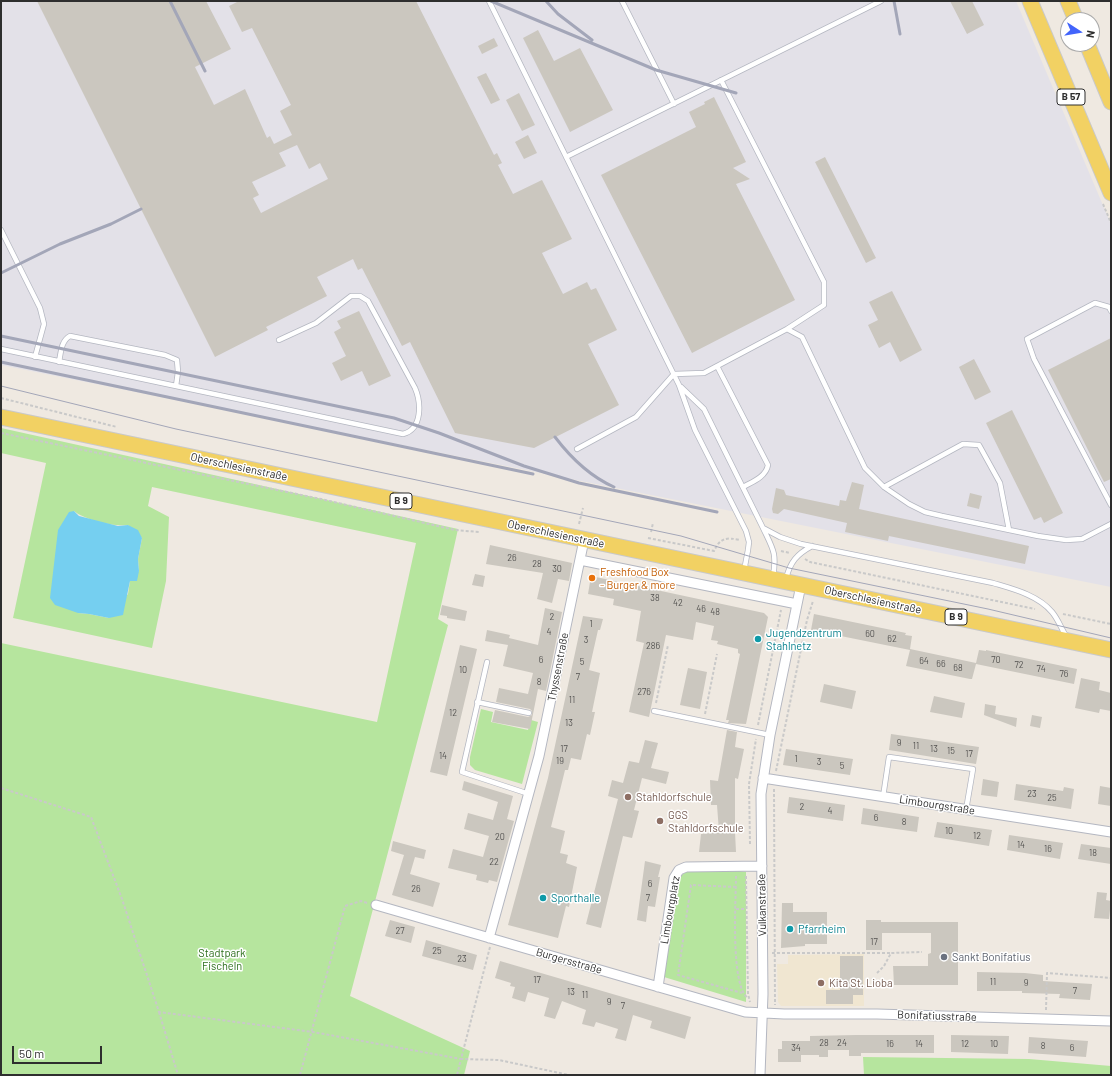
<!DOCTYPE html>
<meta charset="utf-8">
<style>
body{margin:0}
#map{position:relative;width:1112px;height:1076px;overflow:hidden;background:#efe9e1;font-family:Barlow,sans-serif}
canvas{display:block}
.frame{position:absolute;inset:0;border:2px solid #2e2e2e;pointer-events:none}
.north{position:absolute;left:1060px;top:12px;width:40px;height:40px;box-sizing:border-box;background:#fff;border:1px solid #ababab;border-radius:50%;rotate:102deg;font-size:11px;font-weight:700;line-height:16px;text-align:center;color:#2e2e2e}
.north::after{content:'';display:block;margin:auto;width:14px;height:18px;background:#4264fb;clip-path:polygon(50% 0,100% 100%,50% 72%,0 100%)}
.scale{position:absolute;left:12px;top:1046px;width:90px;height:18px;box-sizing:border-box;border:2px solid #2e2e2e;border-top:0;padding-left:5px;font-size:12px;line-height:14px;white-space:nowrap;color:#2e2e2e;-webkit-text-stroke:3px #fff;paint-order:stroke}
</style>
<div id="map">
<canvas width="1112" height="1076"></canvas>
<div class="frame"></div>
<div class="north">N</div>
<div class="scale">50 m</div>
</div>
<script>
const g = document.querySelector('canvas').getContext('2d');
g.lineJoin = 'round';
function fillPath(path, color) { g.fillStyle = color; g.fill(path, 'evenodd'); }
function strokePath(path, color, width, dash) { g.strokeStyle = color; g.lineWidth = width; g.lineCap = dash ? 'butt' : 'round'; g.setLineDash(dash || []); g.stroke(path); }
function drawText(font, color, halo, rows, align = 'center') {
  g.font = font + ' Barlow,sans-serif'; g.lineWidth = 3; g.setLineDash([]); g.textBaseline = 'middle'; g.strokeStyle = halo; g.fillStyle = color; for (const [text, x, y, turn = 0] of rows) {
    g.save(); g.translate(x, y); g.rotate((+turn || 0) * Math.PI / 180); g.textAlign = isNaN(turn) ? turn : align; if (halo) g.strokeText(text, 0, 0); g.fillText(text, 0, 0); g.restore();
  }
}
const industrial = new Path2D(`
 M1,1H1016L1111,224V587L1,365Z`);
const education = new Path2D(`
 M864,954V1006H781L778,1002L777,964H788V955Z`);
const green = new Path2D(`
 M1,428L458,529L438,619L448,625L350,996L470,1051L464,1075H1V643L377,722L416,543L152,487L148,506L169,517L166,581L152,648L13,618L46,463L1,453ZM74,511C85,520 114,527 128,525L142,538L138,559L139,571L130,581L128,594L109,618L89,614L78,613Z
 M481,709L493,712L491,722L528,730L531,720L538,722L522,784L475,770L470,765V757Z
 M739,871L746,872V1002L664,977L680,876L686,872Z
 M863,1057L1029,1059L1111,1066V1075H864Z`);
const water = new Path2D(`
 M74,511L79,516L118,526L128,525L138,530L142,538L138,559L139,571L137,581H130L123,615L109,618L89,614L78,613L55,605L50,598L58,530L69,512Z`);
const building = new Path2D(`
 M37,1H206L231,49L195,67L214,105L245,89L267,138L270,136L274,144L292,135L280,111L291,105L252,28L242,32L229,6L239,1H416L494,155L497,153L502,163L498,165L513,194L542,180L572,239L542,253L563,294L587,282L591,290L596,288L617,330L588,344L619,405L534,448L455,433L410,342L402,346L362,268L358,270L353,259L317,277L327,296L266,327L268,330L215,357ZM297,145L309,169L320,163L328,179L261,213L253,198L259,195L252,182L286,166L279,153Z
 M950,1H972L984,25L967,34Z
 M538,30L554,61L580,48L613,110L570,132L523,38Z
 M494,38L498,46L482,54L478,46Z
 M486,73L500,100L491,104L477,77Z
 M519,93L535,125L522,131L506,100Z
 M714,97L746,162L733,168L750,179L736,184L795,300L692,353L601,175L696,127L689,112L705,104L704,102Z
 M528,135L537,153L524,159L515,142Z
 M825,157L876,258L866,263L815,162Z
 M892,291L922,350L900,362L890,342L879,348L868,325L878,320L869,302Z
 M359,311L391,376L369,386L362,371L341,381L332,363L346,356L334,332L341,328L337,321Z
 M1111,338V479L1104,482L1048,370Z
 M974,359L991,392L975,400L959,367Z
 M1012,410L1063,513L1044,523L1041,517L1034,520L986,423Z
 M852,482L864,485L859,509L1029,546L1025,564L889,536L888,541L845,532L847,523L784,509L778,514L773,513L772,509L776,488L784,490L786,495L839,506L840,500L846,501Z
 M970,493L982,496L979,509L967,506Z
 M490,545L572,563L569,581L558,579L552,603L537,599L543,573L486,564Z
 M475,574L485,576L483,587L472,585Z
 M591,576L764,613L768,617L746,724L728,723L729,720H726L740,654L738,653V649L717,644L718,641L711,640L714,626L696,622L693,640L666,635L649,717L629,712L644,643L636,641L641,611L613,605L614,599L588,594Z
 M442,605L467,611L465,621L447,618V616L440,615Z
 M545,608L562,612L546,691L538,689L530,729L492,722L495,710L528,717L532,715V711L530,709L496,702L499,688L528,694L533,673L503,666L508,645L485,641L487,630L510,635L509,638L538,645Z
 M814,614L906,633L905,635L912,636L910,649L976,663L979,650L986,651V650L1077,669L1074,684L976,664L972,679H970L906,666L910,650L811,630Z
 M583,616L603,619L600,630H598L589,670L600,673L592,712H595L590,735L587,734L581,760L571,758L568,770H565L551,827L565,831L560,853L568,855L566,863L577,867L569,907L566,906L558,938L508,925L548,778Z
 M460,645L477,649L447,776L430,772Z
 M688,668L707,672L700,709L680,705Z
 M1081,678L1100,682L1099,690L1111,693V711L1100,709L1099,713L1075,708Z
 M824,684L856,691L852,709L820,702Z
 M934,696L965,703L962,718L930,712Z
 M985,704L996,706L995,714L1017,718L1016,727L984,715Z
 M1032,715L1042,717L1040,728L1030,726Z
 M727,730L737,732L735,747L744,749L738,779L735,778V825L739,830L735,832L736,852H699L701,834L719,832L717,805H711L710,780L718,781Z
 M891,734L979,747L976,764L889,750Z
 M645,740L658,743L651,768L669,772L666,784L642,778L634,810L639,811L632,838L623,836L601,928L586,924L618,799L608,796L612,780L623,783L629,761L639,763Z
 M786,749L853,759L850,775L783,765Z
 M983,779L999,782L997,797L981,795Z
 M464,781L513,796L507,819L514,821L497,882L489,880L488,883L476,880L477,875L448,868L453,849L483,857L489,836L464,829L468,813L493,820L498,802L462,790Z
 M1016,784L1063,791L1064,787L1074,789L1071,809L1014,800Z
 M1100,786L1111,788V806L1098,804Z
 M789,797L845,805L843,821L787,813Z
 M863,808L919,817L917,832L861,824Z
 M937,822L992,830L989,846L934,837Z
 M1009,835L1063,843L1060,859L1007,850Z
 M393,841L426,850L424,859L415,857L410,874L440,883L433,907L392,895L404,855L391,851Z
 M1081,844L1111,848V864L1078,859Z
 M645,861L661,865L658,877H660L655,907L648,906L646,922L637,920Z
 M1097,892L1107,893L1106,900L1111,901L1109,919L1094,918Z
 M782,903H793V912H827V944H805V946L781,948Z
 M390,920L415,927L411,943L385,936Z
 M866,920H881V922H958V985H894L893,966H928V954L931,953V933H882V950H866Z
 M426,940L477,955L473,970L422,956Z
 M840,956H863V995H853V1004H826V990H840Z
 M500,961L691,1017L685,1039L650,1028L652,1021L633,1015L626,1041L615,1038L618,1029L596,1022L594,1027L582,1024L586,1010L562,1001L555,1019L544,1016L549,998L528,992L525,1002L512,998L515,987L510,986L511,983L495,978Z
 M977,972L1025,973L1043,975V981L1092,984L1090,1000L1059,998L1060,994L1022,993V991H977Z
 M856,1035H934V1053H861V1056H849V1050H828V1057H819V1055H801V1062H778V1049H782V1041H810V1036Z
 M951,1035L1009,1036L1008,1054L951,1052Z
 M1029,1037L1088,1041L1086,1057L1028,1053Z`);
const path = new Path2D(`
 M1092,24L1096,34
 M1103,204L1111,223
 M1,398L117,427
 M1,433L321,499L455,530L479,532
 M579,524L583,508
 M651,532L653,523
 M648,538L714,551C720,538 726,537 740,540
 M781,551L790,553
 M805,559L810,562L1035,609
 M1063,614L1111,624
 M656,703L668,645
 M705,714L717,654
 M758,725L781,610
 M776,771L807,620L813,601
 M1,788L91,817L122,899L159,1012L313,1032L461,1059L457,1075
 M774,789L775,1005
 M750,844L749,784L756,739
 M736,876C736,899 730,986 748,998
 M746,876L748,994L750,1002
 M736,887L691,885L678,975L742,993
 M736,909H746
 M490,947L461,1059L499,1060L569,1075
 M772,953H891
 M877,973L884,966L891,953L922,952
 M1046,1010L1047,973L1111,978
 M159,1012L178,1075
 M300,1075L345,906L361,901L367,903`);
const service = new Path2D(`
 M489,1L679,385L695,430L746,531L749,542L748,550L744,571
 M622,1L674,104
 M721,80L824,282V305L787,329
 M566,157L881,1
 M1,230L40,308L44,324L35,357
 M1111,311L1109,307L1095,303L1027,339L1034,359L1111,505
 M1,349L403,434C423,429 421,402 415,388L368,301L360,296H351L316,323L279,340
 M59,362C61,352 61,341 70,336L165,355L177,360L178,372L176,386
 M717,366L768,465C766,477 752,482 743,487
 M681,387L704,409L763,528L780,537L801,544L993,583C1013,589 1038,595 1052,612C1058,619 1061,628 1066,636
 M577,449L636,417L674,374L704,373L787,329L802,337L865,468L884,487L909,504L925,512L942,516L1038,536L1066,540L1082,539L1111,524
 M884,487L963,444L979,445L1000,483L1009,530
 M763,528C773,549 777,553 773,577
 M786,579C790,562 797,554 812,546
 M487,662L462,772L529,794
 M477,702L529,713
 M654,711L770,735
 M883,797L889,757L973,769L966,810`);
const minor = new Path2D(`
 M580,560L797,604
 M763,778L1111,832
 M376,905L745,1012L784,1014H877L1111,1021
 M489,938L539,756L584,540
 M658,987L674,878L679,870L686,867L762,866
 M760,1075L763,994L761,794L770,735L801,585`);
const primary = new Path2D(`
 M1030,1L1111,193
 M1068,1L1076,20
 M1087,44L1111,102
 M1,417L1111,650`);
const tram = new Path2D(`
 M1,386L176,429L681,536L789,568L988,609L1111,638`);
const rail = new Path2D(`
 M170,1L205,71
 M491,1L656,70L736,93
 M546,1L558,14L592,40
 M894,1L900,34
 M1,273L60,244L111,224L141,209
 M1,336L394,418L439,433L524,466L579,483L717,512
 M1,362L533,474
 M555,437C571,458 589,476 614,487`);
const markers = [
 [592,578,4,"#e8710a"],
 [758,639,4,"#0f9aa8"],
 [628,797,4,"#8d6e63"],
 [660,821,4,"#8d6e63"],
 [543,898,4,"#0f9aa8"],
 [790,929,4,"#0f9aa8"],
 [944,957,4,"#6b7280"],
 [821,983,4,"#8d6e63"]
];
const numberNames = [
 ["26",512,558],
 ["28",537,564],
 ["30",557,569],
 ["38",655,598],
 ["42",678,603],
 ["46",701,609],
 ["48",715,612],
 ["2",552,617],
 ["1",591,624],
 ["4",549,632],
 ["60",870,634],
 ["62",892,639],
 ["3",586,640],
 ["286",653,646],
 ["6",541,660],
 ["70",996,660],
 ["64",924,661],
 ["5",582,662],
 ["66",941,664],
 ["72",1019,665],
 ["68",958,668],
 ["74",1041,669],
 ["10",463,670],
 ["76",1064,674],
 ["7",578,677],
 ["8",539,682],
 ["276",644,692],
 ["11",572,700],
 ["12",453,713],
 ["13",569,723],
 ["9",899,743],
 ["11",916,746],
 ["17",564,749],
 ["13",934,749],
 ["15",951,751],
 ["17",969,754],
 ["14",443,756],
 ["1",796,759],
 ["19",560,761],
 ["3",819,762],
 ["5",842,766],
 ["23",1032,794],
 ["25",1052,798],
 ["2",802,807],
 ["4",830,811],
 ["6",876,818],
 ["8",904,822],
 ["10",949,831],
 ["12",977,836],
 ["20",500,837],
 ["14",1021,845],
 ["16",1048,849],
 ["18",1093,853],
 ["22",494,862],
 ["6",650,884],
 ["26",416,889],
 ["7",648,898],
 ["27",400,931],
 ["17",874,942],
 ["25",437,951],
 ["23",462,959],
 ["17",537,980],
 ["11",993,982],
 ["9",1026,983],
 ["7",1075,991],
 ["13",571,992],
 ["11",585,995],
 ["9",609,1002],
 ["7",623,1006],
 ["28",824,1043],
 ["24",842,1043],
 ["16",890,1044],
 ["14",919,1044],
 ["12",965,1044],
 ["10",994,1044],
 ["8",1043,1046],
 ["34",796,1048],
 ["6",1072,1048]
];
const shields = [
 [1071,97,28],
 [401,501,22],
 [956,617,22]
];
const shieldNames = [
 ["B 57",1071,97],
 ["B 9",401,501],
 ["B 9",956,617]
];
const streetNames = [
 ["Oberschlesienstraße",239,467,12],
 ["Oberschlesienstraße",556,534,12],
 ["Oberschlesienstraße",873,600,12],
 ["Thyssenstraße",558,667,-79],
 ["Limbourgstraße",937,805,9],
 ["Vulkanstraße",762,905,-91],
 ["Limbourgplatz",670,910,-80],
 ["Burgersstraße",569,961,16],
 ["Bonifatiusstraße",937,1016,2]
];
const foodNames = [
 ["Freshfood Box",600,572],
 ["- Burger & more",600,585]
];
const cultureNames = [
 ["Jugendzentrum",766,633],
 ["Stahlnetz",766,646],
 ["Sporthalle",551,898],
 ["Pfarrheim",798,929]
];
const educationNames = [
 ["Stahldorfschule",636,797],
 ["GGS",668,815],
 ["Stahldorfschule",668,828],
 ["Kita St. Lioba",829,983]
];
const parkNames = [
 ["Stadtpark",222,953],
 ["Fischeln",222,966]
];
const worshipNames = [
 ["Sankt Bonifatius",952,957]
];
fillPath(industrial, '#e3e1e8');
fillPath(education, '#f0e6d1');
fillPath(green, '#b6e59e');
fillPath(water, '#75cff0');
fillPath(building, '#cbc7bf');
strokePath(service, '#b4b7c1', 6);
strokePath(minor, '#b4b7c1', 11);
strokePath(primary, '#c9c9c9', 17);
strokePath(path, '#c9c9c9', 2, [3, 2]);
strokePath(service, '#fff', 4.5);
strokePath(minor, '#fff', 9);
strokePath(primary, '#f2d163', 15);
strokePath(tram, '#a3a6b8', 1);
strokePath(rail, '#a3a6b8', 3);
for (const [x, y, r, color] of markers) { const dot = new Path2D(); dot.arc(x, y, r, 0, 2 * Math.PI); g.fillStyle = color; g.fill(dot); strokePath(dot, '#fff', 1.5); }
drawText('9px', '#555452', null, numberNames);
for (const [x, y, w] of shields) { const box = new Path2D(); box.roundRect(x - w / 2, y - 8, w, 16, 3); g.fillStyle = '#fff'; g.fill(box); strokePath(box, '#2e2e2e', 1); }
drawText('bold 10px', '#2e2e2e', null, shieldNames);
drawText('11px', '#2e2e2e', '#fff', streetNames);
drawText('11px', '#c56008', '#fff', foodNames, 'left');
drawText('11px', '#0d838f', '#fff', cultureNames, 'left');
drawText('11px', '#785e54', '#fff', educationNames, 'left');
drawText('11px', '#2c6e1b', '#fff', parkNames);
drawText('11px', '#5b616d', '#fff', worshipNames, 'left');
</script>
